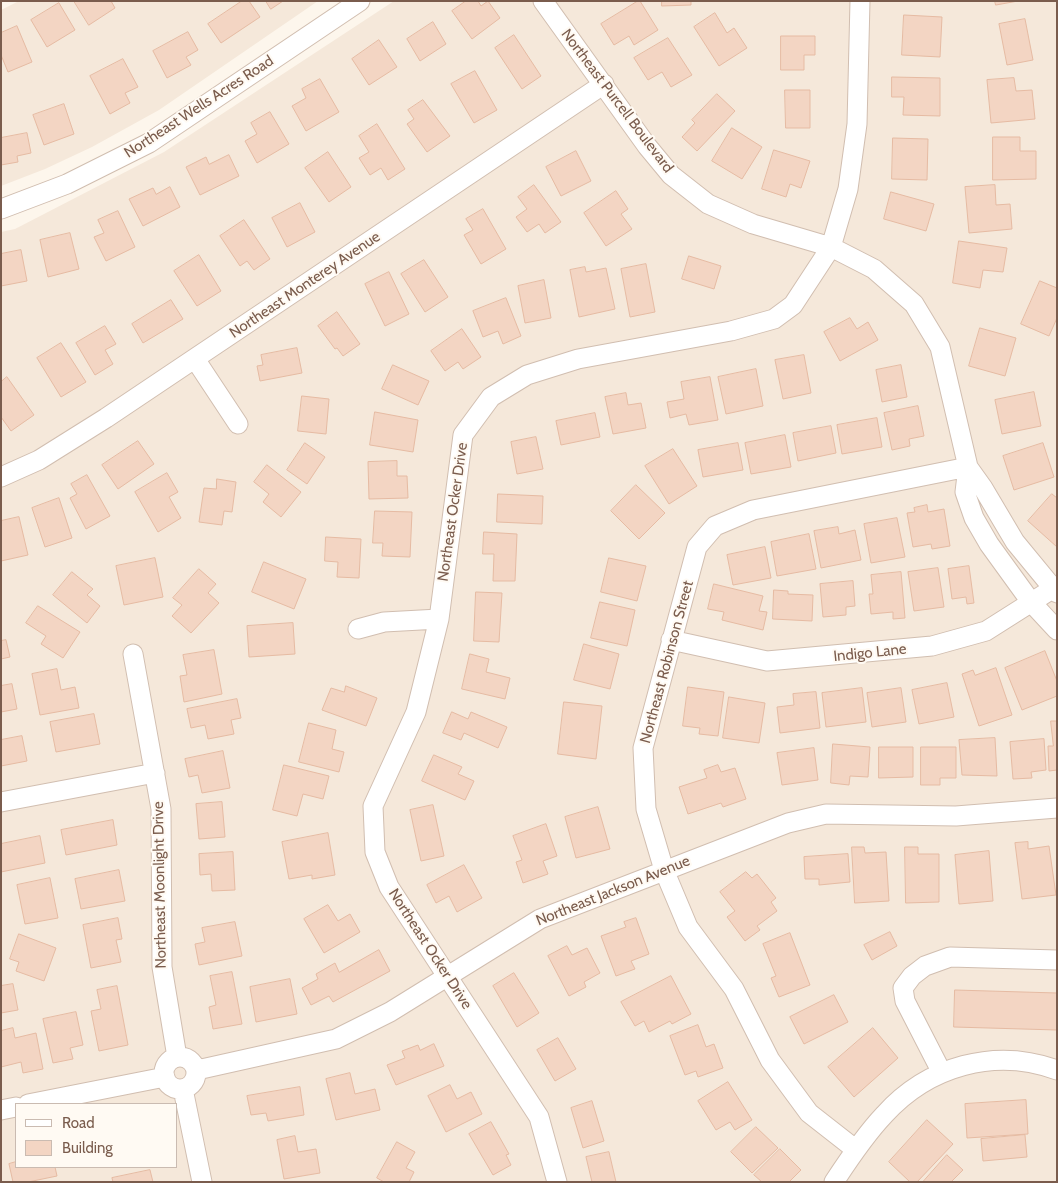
<!DOCTYPE html>
<style>
body{margin:0}
#map{position:relative;width:1058px;height:1183px;overflow:hidden;background:#fdf6ec;font-family:Cabin,sans-serif}
canvas{display:block}
.frame{position:absolute;inset:0;border:2px solid #7a5c4d;pointer-events:none}
.legend{position:absolute;left:15px;top:1103px;width:162px;height:65px;box-sizing:border-box;background:#fffaf3;border:1px solid #cabbb1;margin:0;padding:6px 9px;list-style:none;font-size:15px;color:#7a5c4d}
.legend li{display:flex;align-items:center;gap:10px;height:25px}
.legend b{width:25px;border:1px solid #cabbb1}
</style>
<div id="map">
<canvas width="1058" height="1183"></canvas>
<div class="frame"></div>
<ul class="legend">
<li><b style="height:6px;background:#fff"></b>Road</li>
<li><b style="height:14px;background:#f3d5c3"></b>Building</li>
</ul>
</div>
<script>
const g = document.querySelector('canvas').getContext('2d');
g.lineJoin = 'round';
function fillPath(path, color) { g.fillStyle = color; g.fill(path, 'evenodd'); }
function strokePath(path, color, width, dash) { g.strokeStyle = color; g.lineWidth = width; g.lineCap = dash ? 'butt' : 'round'; g.setLineDash(dash || []); g.stroke(path); }
function drawText(font, color, halo, rows, align = 'center') {
  g.font = font + ' Cabin,sans-serif'; g.lineWidth = 4; g.setLineDash([]); g.textBaseline = 'middle'; g.strokeStyle = halo; g.fillStyle = color; for (const [text, x, y, turn = 0] of rows) {
    g.save(); g.translate(x, y); g.rotate((+turn || 0) * Math.PI / 180); g.textAlign = isNaN(turn) ? turn : align; if (halo) g.strokeText(text, 0, 0); g.fillText(text, 0, 0); g.restore();
  }
}
const residential = new Path2D(`
 M19,1H318L159,110L92,147L45,169L1,186V10Z
 M394,1H1057V1182H1V232L15,229L164,152ZM16,1104H176V1167H16Z`);
const building = new Path2D(`
 M74,1H111L115,8L89,25Z
 M242,1H249L260,17L221,43L208,24Z
 M266,1H283L271,9Z
 M466,1H478L481,6L488,1L500,18L472,39L452,11Z
 M638,1H640L658,30L634,45L629,36L614,45L601,24Z
 M662,1H691V5L662,6Z
 M995,1H1018L996,5Z
 M59,3L75,30L47,47L31,20Z
 M715,13L727,33L734,28L747,48L719,66L694,27Z
 M904,15L942,17L940,57L902,55Z
 M1025,19L1033,60L1007,65L999,24Z
 M433,22L446,44L420,61L407,39Z
 M17,26L32,62L8,72L1,55V33Z
 M188,32L198,50L186,57L191,65L167,78L153,51Z
 M514,35L541,76L522,89L495,48Z
 M781,36H815V55H804V70H781Z
 M668,38L692,75L671,87L662,72L648,80L634,58Z
 M379,40L397,67L369,85L352,59Z
 M123,59L138,87L125,93L130,103L110,114L90,76Z
 M475,71L497,110L474,123L451,84Z
 M892,77L940,78V116L903,115L904,97H892Z
 M1014,78L1016,91L1032,90L1035,119L991,123L987,80Z
 M320,79L339,112L306,131L292,106L306,98L302,89Z
 M785,90H810V128H786Z
 M717,94L735,111L697,151L682,137L695,123L692,120Z
 M423,100L450,136L427,152L407,124L414,119L408,110Z
 M64,104L74,134L44,145L33,115Z
 M270,112L289,144L257,163L245,141L257,134L251,123Z
 M377,124L405,169L388,180L381,168L370,175L359,158L369,152L359,136Z
 M732,128L762,147L742,179L712,161Z
 M27,133L31,153L17,156L18,162L1,165V138Z
 M993,137H1020V151H1036V179L993,180Z
 M893,138L928,139L927,180L892,179Z
 M774,150L810,161L801,188L790,184L786,197L762,189Z
 M576,151L591,181L561,196L546,167Z
 M328,152L351,187L329,202L305,168Z
 M229,155L239,176L200,195L186,167L206,157L209,164Z
 M534,185L561,222L545,233L539,224L527,232L516,217L527,209L518,197Z
 M995,185L996,205L1010,204L1012,229L969,233L965,187Z
 M170,187L180,207L143,226L129,199L153,188L156,194Z
 M616,191L628,209L621,214L632,229L606,246L584,213Z
 M891,192L934,204L926,231L884,219Z
 M300,203L315,232L287,247L272,218Z
 M483,209L506,249L481,264L464,235L473,230L466,219Z
 M118,211L135,247L106,261L94,237L104,233L98,220Z
 M244,220L270,259L254,270L247,261L240,266L220,236Z
 M70,233L79,269L48,277L40,240Z
 M959,241L1007,248L1003,272L983,270L980,288L953,283Z
 M21,250L27,281L1,286V254Z
 M199,255L221,291L197,306L174,271Z
 M689,256L721,266L714,289L682,279Z
 M424,260L448,297L425,312L401,274Z
 M646,264L655,312L630,317L621,269Z
 M585,267L586,272L606,268L615,309L579,317L570,270Z
 M389,272L409,314L385,326L365,284Z
 M544,280L551,318L525,323L518,286Z
 M1040,281L1057,288V318L1049,336L1021,324Z
 M506,298L521,336L503,344L498,331L483,337L473,311Z
 M171,300L183,319L143,343L132,324Z
 M337,312L360,344L343,356L337,348L335,349L318,326Z
 M850,318L857,329L868,322L878,340L840,361L824,332Z
 M105,326L116,344L105,350L113,364L95,375L76,343Z
 M980,328L1016,338L1005,376L969,366Z
 M462,329L481,357L463,369L458,362L445,371L431,351Z
 M61,343L86,382L61,397L37,358Z
 M297,348L302,373L260,381L257,366L263,365L261,355Z
 M804,355L811,393L783,399L775,360Z
 M393,365L429,381L418,405L382,389Z
 M901,365L907,397L882,402L876,370Z
 M756,369L763,406L726,414L718,377Z
 M7,377L34,415L11,431L1,417V382Z
 M710,377L718,420L689,425L686,414L670,418L667,402L684,399L681,382Z
 M1034,392L1041,426L1002,434L995,400Z
 M626,393L628,405L641,403L646,428L613,434L605,397Z
 M302,396L329,399L326,434L298,431Z
 M918,406L924,436L909,439L910,446L892,450L884,413Z
 M375,412L418,420L413,452L370,445Z
 M595,413L600,437L561,445L556,421Z
 M877,418L882,447L842,454L837,425Z
 M831,426L836,453L798,461L793,433Z
 M785,435L791,467L751,474L745,443Z
 M536,437L543,469L517,474L511,442Z
 M138,441L154,464L118,489L102,465Z
 M305,443L325,457L307,484L287,470Z
 M738,443L743,470L703,477L698,450Z
 M1043,443L1054,477L1014,490L1003,456Z
 M673,449L697,486L669,504L645,466Z
 M397,461V476H407L408,498L369,499L368,462Z
 M267,465L301,492L281,517L263,502L269,494L254,482Z
 M167,473L178,492L169,497L181,518L158,532L135,492Z
 M87,475L110,516L86,529L70,498L77,494L71,484Z
 M217,479L236,482L232,512L224,511L222,525L199,522L204,488L216,489Z
 M636,485L665,513L639,539L611,511Z
 M498,494L543,496L542,524L497,522Z
 M1052,494L1057,498V547L1028,521Z
 M59,498L72,538L45,547L32,508Z
 M927,505L928,512L944,509L950,546L932,549L931,544L913,547L907,513L915,512L914,508Z
 M375,511L412,512L410,557L382,556L383,543H373Z
 M19,517L28,555L1,561V521Z
 M897,518L905,557L871,563L864,524Z
 M838,527L839,534L855,530L861,560L821,568L814,531Z
 M484,532L517,534L515,581H493L494,554H483Z
 M809,534L816,569L777,576L771,542Z
 M326,537L361,539L359,578L337,577L338,562L325,561Z
 M765,547L771,578L733,585L727,555Z
 M155,558L163,597L124,605L116,566Z
 M609,558L646,566L637,601L601,592Z
 M264,562L306,579L294,609L252,592Z
 M969,566L974,603L967,604L966,597L952,599L948,569Z
 M938,568L944,607L914,611L908,572Z
 M199,569L216,584L208,593L219,603L191,633L172,616L182,605L173,598Z
 M72,572L93,589L87,595L100,606L87,623L53,595Z
 M901,572L905,618L893,619V612L871,614L869,594H873L871,575Z
 M853,581L855,606L846,607V615L823,617L820,584Z
 M714,584L763,596L759,611L767,612L763,630L722,620L724,612L708,609Z
 M774,590L788,591V594L813,595L812,621L773,619Z
 M476,592L502,593L499,642L474,641Z
 M600,602L635,610L627,646L591,638Z
 M38,606L80,632L63,658L41,644L46,636L26,623Z
 M293,623L295,654L249,657L247,626Z
 M6,640L10,657L1,659V641Z
 M584,644L619,654L610,689L574,680Z
 M214,650L222,694L184,702L180,676L187,675L183,655Z
 M1045,651L1057,681V696L1022,710L1005,668Z
 M470,654L489,659L486,672L510,678L505,699L462,689Z
 M996,668L1012,715L979,726L962,674L973,670L975,675Z
 M57,669L61,690L75,687L79,708L40,715L32,674Z
 M947,683L954,717L919,724L912,690Z
 M12,684L17,709L1,712V686Z
 M346,686L377,698L366,726L322,710L331,688L344,692Z
 M688,687L724,692L718,736L699,734L700,728L683,726Z
 M862,688L866,722L826,727L822,693Z
 M901,688L906,722L872,727L867,693Z
 M816,692L820,728L780,733L777,707L794,705L793,694Z
 M729,697L765,703L759,743L723,738Z
 M237,699L241,718L231,720L234,734L208,739L205,725L191,728L187,709Z
 M564,702L602,706L596,759L558,754Z
 M452,712L468,719L471,712L507,727L498,748L464,733L461,740L443,733Z
 M94,714L100,744L56,752L50,722Z
 M1051,721H1057V770L1049,771L1048,746H1053Z
 M309,723L336,730L332,749L344,752L339,772L299,762Z
 M22,736L27,761L1,766V740Z
 M995,738L997,776L962,775L959,740Z
 M1044,739L1046,770L1031,772L1032,778L1013,779L1010,742Z
 M833,744L870,747L868,777L850,776L849,785L831,783Z
 M879,747H913V777L879,778Z
 M921,747H956V778H940V785H921Z
 M814,748L818,780L782,785L777,753Z
 M223,751L230,788L202,793L198,775L189,777L185,759Z
 M434,755L462,767L458,774L474,781L465,800L422,781Z
 M284,765L329,776L323,799L303,794L297,816L273,810Z
 M718,765L721,772L735,768L746,799L723,807L721,803L688,814L679,787L707,778L704,770Z
 M222,802L225,837L199,839L196,804Z
 M433,805L444,856L421,861L410,810Z
 M598,807L610,849L576,858L565,817Z
 M113,820L117,845L66,855L61,830Z
 M546,824L557,856L543,861L548,874L523,883L516,862L522,860L513,836Z
 M328,833L335,875L312,879V875L289,879L282,842Z
 M40,836L45,863L1,872V844Z
 M1028,842V849L1049,846L1056,895L1022,899L1015,843Z
 M852,847H864L865,853L886,852L889,901L855,903Z
 M905,847H918V854H939V902L906,903Z
 M989,851L993,901L959,904L955,855Z
 M233,852L235,890L212,891L211,874L200,875L199,854Z
 M848,854L850,882L819,885V879H805L804,857Z
 M464,865L482,898L457,912L449,896L436,903L427,885Z
 M119,870L125,901L81,909L75,879Z
 M746,872L752,878L757,874L776,898L771,902L777,911L757,926L760,930L745,941L727,917L735,911L720,892Z
 M50,878L58,918L25,924L17,885Z
 M328,905L338,921L350,914L360,932L324,953L304,919Z
 M118,918L122,939L116,940L121,962L91,968L83,925Z
 M636,918L649,954L631,961L635,969L616,976L601,936L626,927L624,922Z
 M235,922L242,956L199,965L195,944L205,942L202,928Z
 M890,932L897,946L872,960L864,945Z
 M790,933L810,985L779,997L771,978L776,976L763,944Z
 M19,934L56,948L44,981L16,971L19,962L10,959Z
 M567,946L572,955L587,948L600,973L584,982L586,987L569,996L548,956Z
 M379,950L390,971L333,1002L329,996L311,1005L302,988L318,979L316,974L335,963L339,972Z
 M232,972L242,1024L213,1029L209,1007L216,1005L210,976Z
 M514,973L539,1013L517,1027L493,986Z
 M671,976L691,1014L672,1024L670,1021L649,1032L644,1021L635,1026L621,1002Z
 M290,979L297,1014L256,1022L250,987Z
 M13,984L18,1010L1,1013V986Z
 M117,986L128,1045L99,1051L91,1011L101,1009L97,990Z
 M955,990L1057,993V1030L954,1027Z
 M834,995L848,1022L804,1044L790,1017Z
 M76,1012L83,1045L70,1048L73,1059L53,1063L43,1019Z
 M698,1025L706,1047L714,1044L723,1068L698,1077L696,1071L685,1075L670,1036Z
 M13,1028L15,1038L36,1033L43,1069L23,1073L21,1062L1,1067V1031Z
 M873,1028L898,1058L854,1097L828,1067Z
 M558,1038L576,1069L555,1081L537,1050Z
 M434,1044L444,1066L396,1085L387,1065L405,1058L402,1051L418,1045L420,1050Z
 M350,1073L355,1094L375,1089L380,1110L336,1120L326,1079Z
 M728,1082L752,1120L735,1130L730,1122L716,1130L698,1101Z
 M450,1085L457,1099L471,1092L482,1114L446,1132L428,1096Z
 M300,1087L304,1115L268,1121L266,1113L251,1115L247,1096Z
 M1026,1100L1028,1134L967,1138L965,1104Z
 M592,1101L604,1141L583,1148L571,1108Z
 M927,1120L953,1144L917,1182H910L889,1162Z
 M491,1122L509,1154L506,1155L511,1165L493,1175L469,1134Z
 M756,1127L778,1148L752,1173L731,1152Z
 M1025,1135L1027,1157L983,1161L981,1139Z
 M295,1136L298,1152L316,1149L320,1173L284,1179L277,1140Z
 M397,1142L415,1152L406,1168L414,1172L409,1182H384L377,1178Z
 M780,1149L801,1170L789,1182H762L754,1175Z
 M609,1152L616,1182H592L586,1157Z
 M947,1155L963,1170L951,1182H923Z
 M16,1162V1167H55L57,1176L28,1182H13L9,1164Z
 M150,1170L153,1182H113L112,1178Z`);
const minor = new Path2D(`
 M543,1L647,146L671,175L708,204L753,224L831,247L874,269L914,304L940,347L968,467L965,492L974,518L989,544L1031,602L1057,630
 M1,209L67,184L149,143L360,1
 M195,359L238,424
 M968,467L983,488L1015,542L1057,593
 M1,477L39,460L106,418L604,84
 M358,629L384,622L439,619
 M671,640L767,661L932,646L986,631L1057,586
 M133,654L161,809L162,967L177,1057
 M1,802L155,773
 M164 1073a16 16 0 1 1 32 0a16 16 0 1 1-32 0Z
 M197,1070L336,1039L390,1012L540,919L788,823L826,814L956,816L1057,808
 M942,1073L905,1001L903,988L912,976L925,966L950,957L1057,960
 M183,1089L202,1182
 M28,1104L165,1077
 M1,1110L16,1107
 M855,1149L809,1113L770,1060L734,989L688,927L664,870L646,809L643,748L697,547L715,526L753,510L968,467
 M557,1182L539,1117L389,887L375,852L373,806L416,712L439,619L463,435L491,397L527,375L578,359L731,331L774,319L793,305L831,247L848,189L857,124L860,1
 M834,1182C849,1159 865,1135 884,1115C928,1066 995,1047 1057,1070`);
const streetNames = [
 ["Northeast Purcell Boulevard",617,101,53],
 ["Northeast Wells Acres Road",199,107,-33],
 ["Northeast Monterey Avenue",305,285,-34],
 ["Northeast Ocker Drive",453,512,-82],
 ["Indigo Lane",870,653,-6],
 ["Northeast Robinson Street",667,662,-75],
 ["Northeast Moonlight Drive",160,885,-91],
 ["Northeast Jackson Avenue",613,891,-22],
 ["Northeast Ocker Drive",430,949,57]
];
fillPath(residential, '#f5e8da');
fillPath(building, '#f3d5c3');
strokePath(building, '#e6bba3', 1);
strokePath(minor, '#d1beb0', 21);
strokePath(minor, '#fff', 19);
drawText('15px', '#7a5c4d', '#fffaf3', streetNames);
</script>
